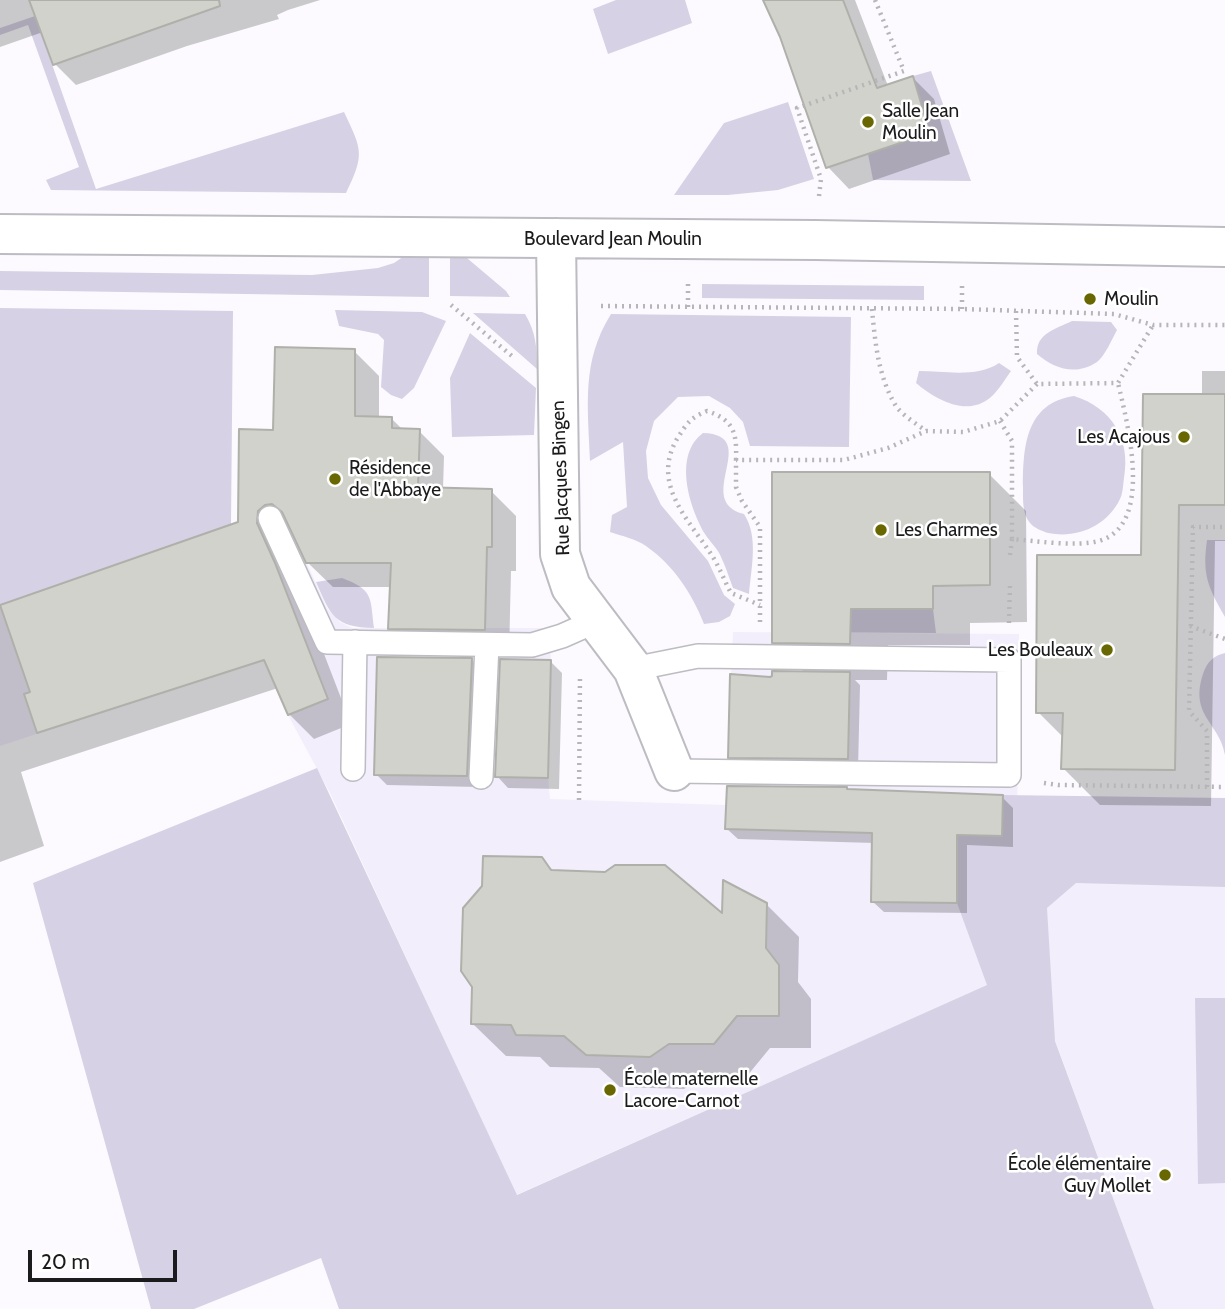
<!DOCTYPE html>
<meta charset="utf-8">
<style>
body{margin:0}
#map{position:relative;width:1225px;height:1309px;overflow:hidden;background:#fcfafe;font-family:Cabin,sans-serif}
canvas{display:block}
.scale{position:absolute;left:28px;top:1250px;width:149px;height:32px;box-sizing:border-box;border:4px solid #1b1a1c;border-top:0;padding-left:9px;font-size:21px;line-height:24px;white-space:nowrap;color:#1b1a1c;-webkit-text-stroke:5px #fff;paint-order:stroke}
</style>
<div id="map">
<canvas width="1225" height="1309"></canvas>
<div class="scale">20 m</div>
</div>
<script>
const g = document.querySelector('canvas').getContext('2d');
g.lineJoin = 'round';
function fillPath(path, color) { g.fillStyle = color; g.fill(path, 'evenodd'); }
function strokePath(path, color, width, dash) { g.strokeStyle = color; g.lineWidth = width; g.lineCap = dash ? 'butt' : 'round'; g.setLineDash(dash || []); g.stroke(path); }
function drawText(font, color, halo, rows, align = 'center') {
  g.font = font + ' Cabin,sans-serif'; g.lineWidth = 5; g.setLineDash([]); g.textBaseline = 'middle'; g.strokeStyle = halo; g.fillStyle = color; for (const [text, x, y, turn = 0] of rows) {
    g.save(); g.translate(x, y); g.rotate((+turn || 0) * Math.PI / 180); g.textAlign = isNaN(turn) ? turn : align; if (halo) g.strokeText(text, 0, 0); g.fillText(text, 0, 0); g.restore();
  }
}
const built = new Path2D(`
 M281,505L327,608L340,622L352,628H549L551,660L548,778L550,799L725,805L733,632L1019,634L1017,837L1225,843V1309H1154L1028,967L516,1195L330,793L288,715L265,662L261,660L0,746V605L206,535Z`);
const green = new Path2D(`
 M616,0H685L692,23L608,54L593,9Z
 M35,16L96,189L344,112C362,150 365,154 346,193L51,190L46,180L79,167L28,25L0,35V28Z
 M931,71L971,181L873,180L868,154L930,133L913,76Z
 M788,102L814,179L778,190L728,195H674L724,123Z
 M410,252H429V297L0,290V271L312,275L378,268L394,263Z
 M450,253H461L506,291L510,297L450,296Z
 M702,284L924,286V300L702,298Z
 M0,308L233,311L231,525L0,605Z
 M335,310L422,312L446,321L414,388L402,399L391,395L381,387L384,340L378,334L339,326Z
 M473,313L525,314C536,332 537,348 537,369Z
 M611,314L851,317L849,447L750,446L743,422L730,408L709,396L678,397L654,421L646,451L648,478L661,505L708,561L724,595L735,604L730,616L719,622L704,624C692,593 673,565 646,546C636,539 622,536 610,532L612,515L627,507L623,442L590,461C588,406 581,362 611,314Z
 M1072,321L1111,322L1117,330C1112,339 1105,356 1097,362C1076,376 1054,369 1037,354C1036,333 1056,329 1072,321Z
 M470,333L536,388L534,435L452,437L450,378Z
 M999,363L1011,371C1005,379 999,390 991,397C967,418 935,399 916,383L919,371C944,371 977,378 999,363Z
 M1074,396C1112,408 1131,439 1124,478C1123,485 1123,493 1120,499C1107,526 1077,539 1048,533C1042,531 1034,528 1030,523C1022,514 1023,498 1023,487C1023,446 1026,403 1074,396Z
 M703,433C763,435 692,501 744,514C759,537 751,568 749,594L733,588C729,578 726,567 721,557C718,549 710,542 705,534C689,507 673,455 703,433Z
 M1207,540H1225V617C1208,587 1202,575 1207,540Z
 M342,578C374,590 370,597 374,628C334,627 331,616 316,582Z
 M772,609H933L936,633L773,632Z
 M1225,653V755C1220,723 1189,716 1203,674C1207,662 1213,656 1225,653Z
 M317,768L517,1195L987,985L957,903V835L1002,836L1003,795L1225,798V887L1076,883L1047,908L1055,1041L1154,1309H339L321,1258L194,1309H151L33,883Z
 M1195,998H1225V1183L1198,1184Z`);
const shadow = new Path2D(`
 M0,0H320L288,10L277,15L279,19L187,46L76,85L55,64L43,32L0,47Z
 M765,0H855L888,86L913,78L934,99L950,154L849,189L828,167L781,36Z
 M354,351L379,376V419H392L403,430L419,431L444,456L443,489L491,491L516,516V571H511L509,655L415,653L390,628L392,587H333L307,562L292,529H290L283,536L299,589L351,724L314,739L289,714L278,688L21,772L44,846L0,862V607L240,523L275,432Z
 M1202,371H1225V541H1215L1211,806L1100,805L1063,768L1064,738L1038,712L1143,557L1202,396Z
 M989,474L1026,511L1027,622L970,623V645H888L887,680H855L860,685L858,770L741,768L729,757L770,678L805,673L774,642Z
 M472,660L483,671L478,787L387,785L376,774Z
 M550,661L562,673L559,789L508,788L497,776Z
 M849,791L1002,797L1013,808V847L967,845V913L884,912L872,901L874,843L738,839L726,828Z
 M541,859L555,872L724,917L766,904L799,937L798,982L811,999V1048H770L747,1076H703L684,1089L620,1087L599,1068L550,1067L540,1057L506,1056L473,1024Z`);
const building = new Path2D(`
 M29,0H219L220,6L53,65Z
 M763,0H843L877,88L913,76L930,133L826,168L780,37Z
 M275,347L355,349V416L392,417V428L420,429L418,487L492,489V547H487L485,630L388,629L391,563H306L282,512L272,504L265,505L258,511L257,523L275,563L328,699L288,715L264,660L37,733L24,694L30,692L0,605L238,522L239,429L273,430Z
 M1143,394H1225V505H1179L1175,770L1061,769L1063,713H1036L1037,555H1141Z
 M772,472H990V585L933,586V609H851L850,644L772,643Z
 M377,657L472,658L467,776L374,775Z
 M500,659L551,660L548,778L495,777Z
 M772,671L850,672L848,759L728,758L730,674L770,677L772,676Z
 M727,786L847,787V789L1003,795L1002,836L957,835V903L871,902L872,833L725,829Z
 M483,856L542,857L551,870L605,872L615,865H665L722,913L723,880L767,903L766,948L779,965V1016H737L714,1044H669L650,1057L586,1055L564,1036L516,1035L511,1025L471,1024L472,987L461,971L463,908L482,886Z`);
const path = new Path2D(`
 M819,196L821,179L797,108L904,71L875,0
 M451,305L512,356
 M601,306L962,309L1114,314L1153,325H1225
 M688,307V282
 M872,309C875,341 878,377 896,406C903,416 917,424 926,431
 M962,309V286
 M1016,311L1017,357L1037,384L1118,383L1153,325
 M1000,421L1012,441V539C1036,541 1076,547 1099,541C1155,525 1127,422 1118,383
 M736,460C737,433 734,420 707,411C690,418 687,423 677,439C651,484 688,519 711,554C719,566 724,580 731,593L760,605
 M1010,555L1012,539
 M760,622V527L742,501L736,487V460H844L888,448L926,431L963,432L1000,421L1037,384
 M1009,623L1010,585
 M1190,626L1225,639
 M1044,783L1058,785L1225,787
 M1207,787V731L1189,711L1193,527H1225
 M579,800L580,675`);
const lane = new Path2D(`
 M270,518L327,642L532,645L562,636L596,621
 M633,669L698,656L1009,660V775L674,771
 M353,769L355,642
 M481,777L487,645`);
const street = new Path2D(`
 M0,234L815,240L1225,247
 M556,238L560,554L571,587L633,669L674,771`);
const markers = [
 [868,122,7,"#686701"],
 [1090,299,7,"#686701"],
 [1184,437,7,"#686701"],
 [335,479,7,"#686701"],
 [881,530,7,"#686701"],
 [1107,650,7,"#686701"],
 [610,1090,7,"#686701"],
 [1165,1175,7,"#686701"]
];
const poiNames = [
 ["Salle Jean",882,111],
 ["Moulin",882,133],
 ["Moulin",1104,299],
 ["Les Acajous",1170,437,"right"],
 ["Résidence",349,468],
 ["de l'Abbaye",349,490],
 ["Les Charmes",895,530],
 ["Les Bouleaux",1093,650,"right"],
 ["École maternelle",624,1079],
 ["Lacore-Carnot",624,1101],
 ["École élémentaire",1151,1164,"right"],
 ["Guy Mollet",1151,1186,"right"]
];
const streetNames = [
 ["Boulevard Jean Moulin",613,239],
 ["Rue Jacques Bingen",561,478,-92]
];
fillPath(built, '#f2eefc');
fillPath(green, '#d7d1e5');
fillPath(shadow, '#0003');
fillPath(building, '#d1d2cb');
strokePath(building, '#b0b0aa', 2);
strokePath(lane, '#bdbcc2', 26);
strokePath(street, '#bdbcc2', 42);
strokePath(path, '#b6b5b8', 4.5, [2, 5]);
strokePath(lane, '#fff', 23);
strokePath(street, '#fff', 38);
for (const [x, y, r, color] of markers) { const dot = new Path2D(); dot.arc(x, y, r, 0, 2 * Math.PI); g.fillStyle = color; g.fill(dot); strokePath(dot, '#fff', 2.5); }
drawText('19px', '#1b1a1c', '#fff', poiNames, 'left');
drawText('19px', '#1b1a1c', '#fff', streetNames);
</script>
